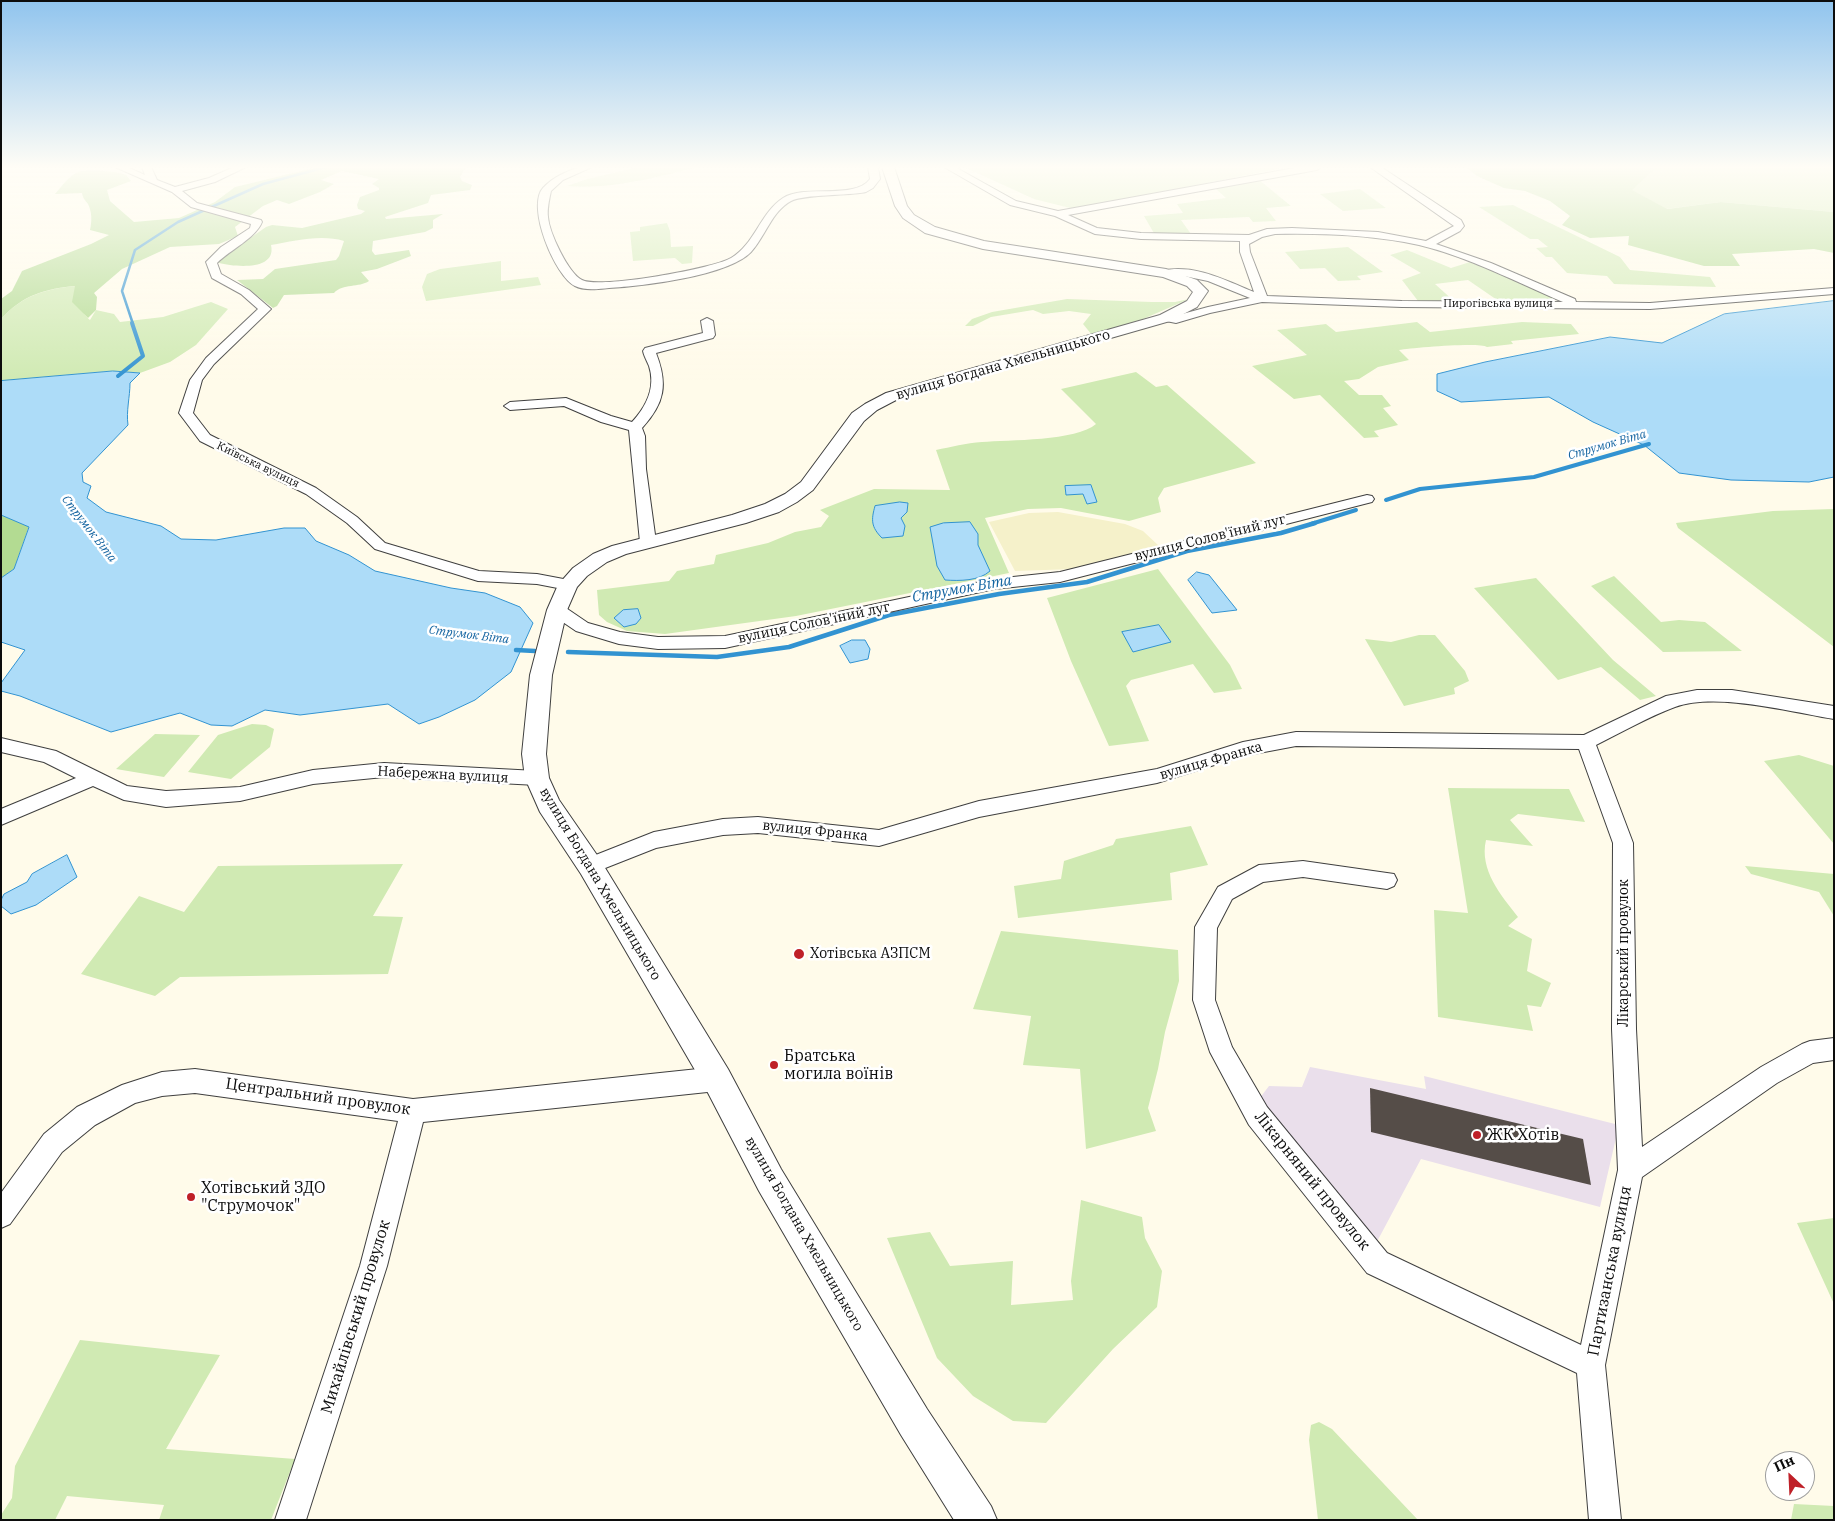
<!DOCTYPE html>
<meta charset="utf-8">
<style>
body{margin:0}
#map{position:relative;width:1835px;height:1521px;overflow:hidden;background:#fffbea;font-family:"IBM Plex Serif",serif}
canvas{display:block}
.frame{position:absolute;inset:0;border:2px solid #0c0c0c;pointer-events:none}
.north{position:absolute;left:1765px;top:1451px;width:50px;height:50px;box-sizing:border-box;background:#fff;border:1px solid #9e9e9e;border-radius:50%;rotate:335deg;font-size:14px;font-weight:700;line-height:20px;text-align:center;color:#0c0c0c}
.north::after{content:'';display:block;margin:auto;width:18px;height:22px;background:#bf2028;clip-path:polygon(50% 0,100% 100%,50% 72%,0 100%)}
</style>
<div id="map">
<canvas width="1835" height="1521"></canvas>
<div class="frame"></div>
<div class="north">Пн</div>
</div>
<script>
const g = document.querySelector('canvas').getContext('2d');
g.lineJoin = 'round';
function fillPath(path, color) { g.fillStyle = color; g.fill(path, 'evenodd'); }
function strokePath(path, color, width, dash) { g.strokeStyle = color; g.lineWidth = width; g.lineCap = dash ? 'butt' : 'round'; g.setLineDash(dash || []); g.stroke(path); }
function drawText(font, color, halo, rows, align = 'center') {
  g.font = font + ' "IBM Plex Serif",serif'; g.lineWidth = 5; g.setLineDash([]); g.textBaseline = 'middle'; g.strokeStyle = halo; g.fillStyle = color; for (const [text, x, y, turn = 0] of rows) {
    g.save(); g.translate(x, y); g.rotate((+turn || 0) * Math.PI / 180); g.textAlign = isNaN(turn) ? turn : align; if (halo) g.strokeText(text, 0, 0); g.fillText(text, 0, 0); g.restore();
  }
}
const industrial = new Path2D(`
 M1310,1067L1426,1089L1424,1076L1619,1125L1600,1207L1421,1159L1372,1251L1256,1103L1269,1086L1302,1087Z`);
const farmland = new Path2D(`
 M1058,512L1125,524L1143,531L1159,546L1075,569L1015,571L989,522L1029,513Z`);
const green = new Path2D(`
 M640,167H698C659,177 607,190 567,186L587,179Z
 M964,167H1288L1074,209L1034,199Z
 M1657,167H1834V212L1721,202L1666,209L1631,190Z
 M1258,179L1291,206L1266,208L1276,221L1253,222L1249,217L1181,220L1191,234L1155,235L1144,216L1183,213L1177,204L1226,198L1215,188Z
 M1360,189L1386,208L1343,211L1320,194Z
 M1513,205L1620,257L1630,270L1710,277L1716,287L1614,284L1607,276L1567,273L1552,257H1546L1536,248L1548,247L1538,239H1530L1479,207Z
 M667,223L670,231L671,247L693,246L692,263L682,264L675,258L633,261L630,232L640,231V227Z
 M1348,247L1383,272L1357,276L1361,280L1338,281L1325,268L1300,269L1285,252Z
 M1407,250L1451,268L1470,262L1554,297V301L1545,303L1500,302L1468,280L1435,284L1455,302L1418,301L1402,280L1421,273L1390,255Z
 M501,261V281L538,277L541,285L426,301L422,287L427,274L440,269Z
 M76,286C73,298 81,312 90,320L96,310L114,314L120,322L163,317L211,302L228,309L196,345L170,362L140,373L113,371L1,381V319C23,295 45,289 76,286Z
 M1067,299L1152,302H1175L1189,299L1127,326L1092,335L1083,324L1091,314L1069,311L1043,314L1033,310L991,317L973,326H965L972,319L992,312Z
 M1417,322L1430,332L1522,322L1571,324L1579,334L1511,341L1513,344L1487,347C1479,342 1412,348 1399,350L1409,360L1378,367L1359,379L1344,381L1359,395H1382L1391,406L1383,408L1398,425L1374,431L1379,437L1364,438L1320,395L1294,399L1252,366L1307,355L1277,330L1326,324L1336,332Z
 M1136,372L1156,387L1167,385L1256,463L1164,488L1158,498L1161,512L1129,521L1061,508L1028,509L985,518L1009,573L796,616L665,634L627,631L607,622L599,615L597,590L669,581L677,571L714,564L716,555L768,543L795,532L821,527L829,516L820,510L874,489L950,490L936,450C951,447 966,443 982,442C1008,440 1077,441 1096,424L1061,389Z
 M1834,509V647L1678,528L1676,523L1773,511Z
 M1158,569L1230,665L1242,689L1214,693L1193,664L1131,680L1126,686L1149,741L1109,746L1071,661L1047,598Z
 M1614,576L1661,622L1679,620L1705,622L1742,651L1663,652L1591,586Z
 M1536,578L1613,660L1656,696L1640,700L1601,667L1558,680L1474,588Z
 M1419,635H1435L1465,671L1469,681L1454,688L1455,694L1404,706L1365,639L1391,642Z
 M252,724L266,725L274,729L270,747L231,779L188,772L218,735Z
 M155,734L200,735L164,777L116,769Z
 M1799,755L1834,766V844L1764,761Z
 M1448,788L1569,789L1585,822L1518,814L1510,820L1533,846L1486,840C1479,870 1501,895 1518,917L1508,926L1532,939L1527,971L1551,983L1541,1007L1527,1005L1533,1031L1438,1017L1434,910L1468,913Z
 M1191,826L1208,865L1170,873L1172,900L1018,918L1014,886L1061,879L1064,861L1113,845L1116,839Z
 M403,864L373,916L403,917L388,974L180,977L155,996L81,974L139,896L184,912L218,866Z
 M1745,866L1834,874V916L1819,892L1751,874Z
 M1001,931L1178,950L1179,981L1165,1032L1158,1069L1148,1108L1156,1131L1086,1149L1080,1069L1023,1065L1031,1016L973,1009Z
 M1081,1200L1142,1217L1145,1238L1162,1271L1157,1307L1113,1349L1046,1423L1013,1421L973,1396L937,1358L887,1238L930,1232L950,1266L1013,1261L1011,1305L1073,1300L1071,1281Z
 M1834,1218V1304L1797,1223Z
 M80,1340L220,1355L166,1449L295,1459L271,1520H159L164,1505L67,1496L55,1520H1V1515L12,1498L15,1466Z
 M1319,1422L1332,1429L1418,1520H1318L1309,1440L1311,1425Z
 M1794,1504L1834,1506V1520H1791Z`);
const forest = new Path2D(`
 M318,167H466L460,177L462,181L472,185L470,190L431,195L428,203L385,217L386,219L443,214L433,220V228L425,232L373,241L372,251L375,255L409,250L411,256L377,269L361,272L369,281C359,288 343,283 334,293L284,295L277,306L273,308L237,280L263,279L275,269L336,260L339,256L344,241C321,234 294,241 271,245C277,271 235,267 219,263L220,259L266,227L272,225L302,228L361,214L365,211L358,209L357,205L360,197L379,190V188L372,184L379,179L342,171L321,180L334,184L320,192L289,204L277,200L263,206L235,227L238,236L219,244L170,247L122,269L94,293L97,297L96,310L88,318L72,302L75,286C44,289 23,295 1,319V299L12,291L22,271L91,244L109,235L90,230C92,221 92,212 88,204C85,200 83,199 82,193L55,194C62,186 69,176 78,172C86,169 118,171 126,175C128,177 129,179 131,181L107,190L110,201L134,222L179,218L215,202L235,187Z
 M1473,167H1657L1632,190L1667,209L1721,202L1834,212V253L1814,249L1732,254L1740,266H1704L1628,245L1629,236L1590,238L1562,225L1570,216L1550,201L1525,191L1504,188L1477,176L1467,168Z
 M1,515L29,526L14,569L1,578Z`);
const water = new Path2D(`
 M1834,301V477L1809,482L1731,480L1679,473L1644,445L1593,422L1549,397L1461,402L1437,391V374L1485,362L1610,337L1662,343L1724,314Z
 M113,371L140,373L130,383C130,397 126,411 128,425L82,473L83,482L91,486L87,498L106,512L161,526L181,539L216,540L284,528H305L316,541L349,555L375,571L451,588L485,593L520,607L533,623L511,672L475,700L439,717L419,724L388,704L300,715L265,710L232,726L211,725L180,713L111,732L20,696L1,691V683L25,650L1,642V578L14,569L29,527L1,515V381Z
 M1091,485L1097,502L1087,504L1083,494L1066,495L1065,486Z
 M900,502L908,503L907,512L901,518L905,526L903,536L882,538C871,527 871,520 875,506Z
 M970,522L978,534V545L990,571C979,581 960,581 945,580L937,566L930,527L943,523Z
 M1197,572L1209,575L1237,610L1212,613L1188,580Z
 M638,609L641,618L636,624L624,627L614,618L623,610Z
 M1159,625L1171,642L1133,652L1122,632Z
 M852,640H865L870,649L868,659L850,663L840,646Z
 M67,855L77,877L36,905L11,914L1,906V900L4,894L27,882L32,874Z`);
const streamFar2 = new Path2D(`
 M133,324L122,291L135,250L178,222L263,184L326,167`);
const streamFar1 = new Path2D(`
 M118,376L143,356L132,323
 M1386,500L1420,489L1534,477L1649,444
 M1311,524L1356,510`);
const stream = new Path2D(`
 M516,650L535,651
 M568,652L717,657L789,647L889,615L999,594L1087,582L1187,551L1281,533L1315,523`);
const building = new Path2D(`
 M1370,1088L1583,1139L1591,1185L1371,1132Z`);
const minor = new Path2D(`
 M115,167H127L145,175L142,167H151L157,180L175,187L209,178L234,167H246L215,182L182,191L197,203L261,220L262,222C256,238 230,250 217,263L221,274L249,290L271,309L214,364L202,380L193,413L210,435L316,488L357,517L385,543L479,571L537,574L574,581L576,585L574,589L568,590L537,584L478,581L375,549L347,523L306,494L200,441L179,413L190,380L206,358L258,309L241,294L212,278L206,262L221,247L250,228L251,224L191,207L172,192Z
 M579,167H592L563,180L551,191C549,200 547,209 548,217C549,232 568,273 582,280C599,289 712,269 731,258C755,244 760,213 783,198C805,184 855,200 870,179L868,167H878L880,179L873,188L866,192C848,196 804,194 791,201C772,211 765,237 751,252C728,276 643,286 609,288C599,289 585,291 575,286C555,276 526,207 543,188C553,177 566,172 579,167Z
 M944,167H955L1016,201L1058,211L1300,167H1321L1317,170L1068,215L1097,228L1141,233L1249,235L1267,229L1292,228L1378,232L1426,241L1454,226L1370,167H1381L1461,220L1464,226L1460,231L1436,244L1491,263L1575,299L1576,302L1650,303L1834,288V294L1650,309L1402,307L1262,302L1210,313L1176,323L1161,320L1159,318L1165,315L1175,316L1208,307L1250,298L1208,281L1184,276L1162,275L1161,273L1162,271C1193,263 1227,281 1254,292L1240,252V241L1141,239L1095,234L1055,216L1010,205ZM1275,234C1320,233 1374,235 1419,245C1469,257 1516,282 1563,302L1402,301L1267,296L1250,252L1249,244L1262,237Z
 M707,318L713,321L715,335L713,338L656,353C668,384 665,403 642,428L645,436L646,469L656,542L653,545H643L640,542L629,430L601,422L564,406L510,410L504,406L510,402L566,398L611,416L632,422C646,407 656,387 649,366C647,361 644,356 643,351L645,348L703,333L701,321Z
 M1367,495L1372,496L1374,499L1372,502L1060,582L994,589L725,648L658,649L619,644L576,631L551,614L549,610L551,606L557,605L563,606L588,623L620,632L658,637L725,636L994,579L1060,572Z
 M1697,690H1732L1834,706V719C1790,712 1717,692 1675,707C1648,717 1622,732 1596,745L1633,843L1636,1029L1642,1147L1761,1067L1802,1044L1810,1041L1834,1038V1060L1813,1063L1777,1083L1642,1177L1605,1365L1621,1520H1589L1577,1373L1367,1273L1249,1125L1210,1052L1193,1000L1195,927L1218,887L1259,865L1303,861L1394,874L1397,880L1394,886L1387,889L1303,877L1263,882L1232,899L1217,928L1215,1000L1232,1047L1267,1107L1387,1253L1581,1345L1618,1170L1612,1029L1613,843L1579,749L1296,746L1243,756L1157,783L979,817L879,846L758,833L723,835L656,848L590,874L583,872L580,866L583,860L654,832L723,819L758,817L879,830L979,801L1157,769L1243,742L1296,732L1584,735L1666,696Z
 M1,738L56,751L127,786L166,791L240,787L313,770L384,763L537,771L544,773L547,778L544,783L537,785L384,777L313,784L240,801L166,807L124,800L93,786L1,825V809L76,778L44,762L1,752Z
 M717,1067L725,1071L729,1079L725,1087L717,1091L423,1122L387,1266L306,1520H275L360,1266L398,1121L195,1093L162,1096L135,1103L95,1125L62,1152L10,1224L1,1228V1193L44,1134L77,1107L122,1085L162,1072L195,1069L413,1099Z`);
const tertiary = new Path2D(`
 M882,167H894L907,206L914,215L935,227L984,241L1166,269L1197,280L1208,291L1197,307L1170,321L898,399L877,410L864,421L813,490L797,502L779,512L746,523L626,554L607,562L587,576L577,587L567,610L552,675L546,754L549,778L559,800L599,858L728,1069L781,1169L927,1409L991,1506L997,1520H954L901,1435L759,1191L706,1089L581,874L540,812L525,778L522,754L530,675L547,610L558,585L573,568L593,554L612,546L732,515L765,504L785,494L801,482L852,413L865,404L886,393L1160,315L1187,301L1193,292L1187,286L1163,277L983,249L925,233L903,218L895,206Z`);
const markers = [
 [799,954,6,"#bf2028"],
 [774,1065,5,"#bf2028"],
 [1477,1135,5,"#bf2028"],
 [191,1197,5,"#bf2028"]
];
const farStreetnames = [
 ["Пирогівська вулиця",1498,304],
 ["Київська вулиця",258,465,26]
];
const farWaternames = [
 ["Струмок Віта",1607,445,-16],
 ["Струмок Віта",89,529,52],
 ["Струмок Віта",469,635,7]
];
const streetNames = [
 ["вулиця Богдана Хмельницького",1003,365,-16],
 ["вулиця Солов'їний луг",1210,538,-14],
 ["вулиця Солов'їний луг",814,623,-12],
 ["вулиця Франка",1211,761,-16],
 ["Набережна вулиця",443,775,3],
 ["вулиця Франка",815,831,6],
 ["вулиця Богдана Хмельницького",600,884,59],
 ["Лікарський провулок",1624,953,-90],
 ["вулиця Богдана Хмельницького",804,1234,60]
];
const poiNames = [
 ["Хотівська АЗПСМ",810,954]
];
const waterNames = [
 ["Струмок Віта",962,589,-10]
];
const nearPoinames = [
 ["Братська",784,1056],
 ["могила воїнів",784,1074],
 ["ЖК Хотів",1487,1135],
 ["Хотівський ЗДО",201,1188],
 ["\"Струмочок\"",201,1206]
];
const nearStreetnames = [
 ["Центральний провулок",318,1097,8],
 ["Лікарняний провулок",1312,1181,51],
 ["Партизанська вулиця",1610,1271,-79],
 ["Михайлівський провулок",356,1317,-73]
];
fillPath(industrial, '#eadfeb');
fillPath(farmland, '#f5f1ca');
fillPath(green, '#d0eab3');
fillPath(forest, '#b3db92');
fillPath(water, '#addcf8');
strokePath(water, '#3293d1', 1);
strokePath(streamFar2, '#3293d1', 2.5);
strokePath(streamFar1, '#3293d1', 4);
strokePath(stream, '#3293d1', 4.5);
fillPath(building, '#554d48');
strokePath(minor, '#3f3f3f', 2);
strokePath(tertiary, '#3f3f3f', 2);
fillPath(minor, '#fff');
fillPath(tertiary, '#fff');
const sky = g.createLinearGradient(0, 0, 0, 380);
sky.addColorStop(0, '#90c4ee');
sky.addColorStop(0.44, '#fffdf6');
sky.addColorStop(1, '#fffdf600');
g.fillStyle = sky;
g.fillRect(0, 0, 1835, 380);
for (const [x, y, r, color] of markers) { const dot = new Path2D(); dot.arc(x, y, r, 0, 2 * Math.PI); g.fillStyle = color; g.fill(dot); strokePath(dot, '#fff', 2); }
drawText('11px', '#0c0c0c', '#fff', farStreetnames);
drawText('italic 12px', '#1263a0', '#fff', farWaternames);
drawText('14px', '#0c0c0c', '#fff', streetNames);
drawText('14px', '#0c0c0c', '#fff', poiNames, 'left');
drawText('italic 15px', '#1263a0', '#fff', waterNames);
drawText('16px', '#0c0c0c', '#fff', nearPoinames, 'left');
drawText('16px', '#0c0c0c', '#fff', nearStreetnames);
</script>
